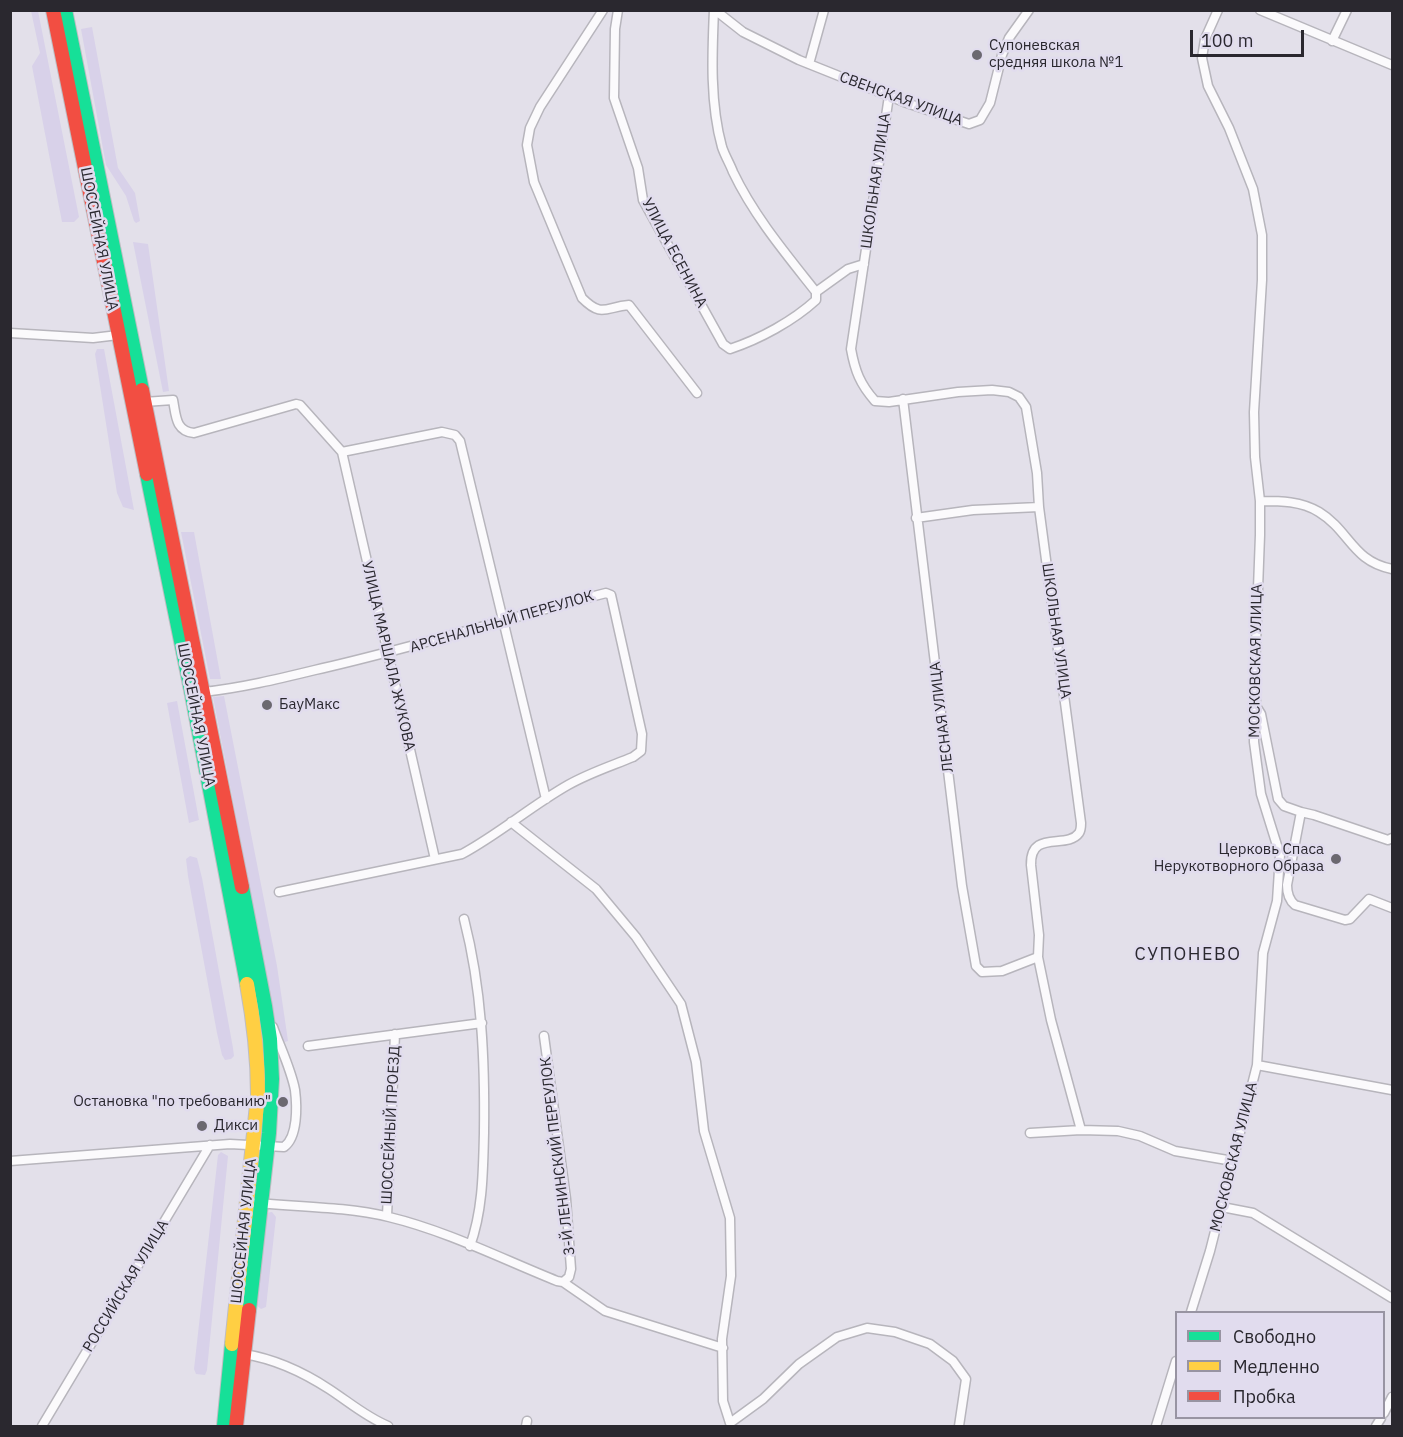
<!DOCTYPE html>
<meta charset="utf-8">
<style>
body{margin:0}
#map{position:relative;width:1403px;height:1437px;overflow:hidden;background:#e3e0ea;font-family:"IBM Plex Sans",sans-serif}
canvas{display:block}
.frame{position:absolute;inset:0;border:12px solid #2a282f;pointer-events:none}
.legend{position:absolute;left:1175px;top:1311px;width:210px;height:108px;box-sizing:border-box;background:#e1dcee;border:2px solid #9894a2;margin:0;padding:8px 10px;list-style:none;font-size:18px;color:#2a282f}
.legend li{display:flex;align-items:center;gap:12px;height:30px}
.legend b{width:30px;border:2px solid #9894a2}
.scale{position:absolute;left:1190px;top:30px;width:114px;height:27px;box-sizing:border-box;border:3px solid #2a282f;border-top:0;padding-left:8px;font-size:18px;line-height:21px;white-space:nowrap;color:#2a282f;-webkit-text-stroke:4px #e1dcee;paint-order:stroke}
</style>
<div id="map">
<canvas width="1403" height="1437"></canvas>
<div class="frame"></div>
<ul class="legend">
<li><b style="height:8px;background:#16e098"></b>Свободно</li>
<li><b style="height:8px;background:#ffcf43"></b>Медленно</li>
<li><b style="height:8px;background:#f24e42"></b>Пробка</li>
</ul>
<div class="scale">100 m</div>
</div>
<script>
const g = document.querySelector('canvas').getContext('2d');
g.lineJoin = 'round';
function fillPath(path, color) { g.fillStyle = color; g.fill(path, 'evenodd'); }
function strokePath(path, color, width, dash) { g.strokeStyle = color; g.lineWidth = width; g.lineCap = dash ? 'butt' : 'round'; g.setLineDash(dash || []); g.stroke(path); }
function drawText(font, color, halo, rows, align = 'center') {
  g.font = font + ' "IBM Plex Sans",sans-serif'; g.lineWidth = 5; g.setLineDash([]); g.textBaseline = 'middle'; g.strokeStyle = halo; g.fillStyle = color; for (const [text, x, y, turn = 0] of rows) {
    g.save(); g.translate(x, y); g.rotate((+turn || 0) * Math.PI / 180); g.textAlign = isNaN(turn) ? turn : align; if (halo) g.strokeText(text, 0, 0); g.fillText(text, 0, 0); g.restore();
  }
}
const green = new Path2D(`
 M31,11H38L79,217L74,222H62L32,66L40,53Z
 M92,27L118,168L135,193L140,221L136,223L134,221L126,196L106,165L81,29Z
 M133,242L148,244L169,391L163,392Z
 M97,349H104L134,510L123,507L117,493L95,354Z
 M181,532H194L221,679H210Z
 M224,696L277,966L288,1041L285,1042L280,1038L277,1029L213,697Z
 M177,701L199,820L189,823L167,703Z
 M190,856L197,858L202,878L233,1048L234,1056L231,1059L225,1060L222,1055L217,1033L188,876L186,859Z
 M221,1152L228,1156L207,1370L205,1375L196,1374L194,1369L218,1155Z
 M272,1212L276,1217L266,1307L261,1309L256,1305L265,1213Z`);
const street = new Path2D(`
 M603,10L540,107L530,128L527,145L534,182L582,298C602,318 605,307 629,305L697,393
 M618,10L615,29L614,98L638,168L643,200L723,344L730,349C760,339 793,321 816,300V292
 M714,10C712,55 710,104 722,147C725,156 730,164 733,172C754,216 786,254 816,292L848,269L864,264
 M715,10L743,32L799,60L904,102L969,124L980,120L990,103L1002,55L1009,38L1029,10
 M1260,10L1392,65
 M1332,41L1347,10
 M809,64L824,10
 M889,96L851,349C855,371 860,384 875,401L889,402L958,392L992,390L1009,392L1019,397L1026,407L1037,473L1039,507L1081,823C1081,827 1081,830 1079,833C1067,850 1030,829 1031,865L1039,935L1038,957L1051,1020L1081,1130L1118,1131L1140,1136L1175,1151L1233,1161
 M10,333L93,338L118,335
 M903,399L962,886L976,966L982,972L1002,971L1038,957
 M144,402L173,400C176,415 175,431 194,433L296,404L300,405L342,452L442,432L455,435L460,441L546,799
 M342,452L435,859
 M1260,501C1281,501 1301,501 1319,512C1350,531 1352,561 1392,569
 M916,518L973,510L1039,507
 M203,692C241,688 278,679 315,670C413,648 508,618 606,593L611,595L642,734L641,751L633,757C611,766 589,773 568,785C531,806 499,834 462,854L279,892
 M1256,706L1261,714L1278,799L1284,806L1301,812L1287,885C1287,893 1289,900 1295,905L1345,920L1350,919L1369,899L1392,908
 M1301,812L1314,815L1388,840L1392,838
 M511,822L596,889L636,937L681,1004L696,1062L704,1131L730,1218L731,1276L722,1339L723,1401L730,1423
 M464,919C482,989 485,1061 484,1133C483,1171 483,1210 470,1246
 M308,1046L482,1023
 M1257,1065L1392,1090
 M1030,1133L1081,1130
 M10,1161L230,1144L284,1147C298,1137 297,1106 295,1090C291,1069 280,1047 273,1027
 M247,1202C294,1207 343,1206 389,1217C447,1231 502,1259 557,1281L563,1282L569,1277L571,1269L566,1199L544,1036
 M1222,1207L1253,1213L1392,1298
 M387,1216L395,1034
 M563,1282L605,1311L723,1348
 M1191,1312L1210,1251L1257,1065L1263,953L1277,901L1280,855L1261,794L1254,742V717L1256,706L1255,670L1260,535V501L1255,457L1254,412L1262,280V235L1253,189L1229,128L1208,86L1202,58L1205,39L1218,10
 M244,1354C275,1359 303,1372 329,1389C349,1402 366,1417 388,1426
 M1384,1413L1392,1397
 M730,1423L763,1399L799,1364L837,1337L867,1328L895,1332L930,1344L953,1361L966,1379L959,1426
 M42,1426L210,1145
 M526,1426L527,1421
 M1156,1426L1176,1361
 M1376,1426L1381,1418`);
const fast = new Path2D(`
 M65,10L142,390
 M147,474L191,690L247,984
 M242,887L265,1006L270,1039L272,1079L269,1133L249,1310
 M224,1426L232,1344`);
const slow = new Path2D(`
 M232,1344L258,1095C258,1057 254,1022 247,984`);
const jam = new Path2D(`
 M53,10L147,474
 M142,390L242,887
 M236,1426L249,1310`);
const markers = [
 [977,55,6,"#6b6870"],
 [267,705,6,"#6b6870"],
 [1336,859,6,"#6b6870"],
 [283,1102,6,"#6b6870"],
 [202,1126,6,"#6b6870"]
];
const poiNames = [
 ["Супоневская",989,46],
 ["средняя школа №1",989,63],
 ["БауМакс",279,705],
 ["Церковь Спаса",1324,850,"right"],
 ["Нерукотворного Образа",1324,867,"right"],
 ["Остановка \"по требованию\"",271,1102,"right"],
 ["Дикси",214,1126]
];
const streetNames = [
 ["СВЕНСКАЯ УЛИЦА",901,99,20],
 ["ШКОЛЬНАЯ УЛИЦА",876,181,-82],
 ["ШОССЕЙНАЯ УЛИЦА",99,239,79],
 ["УЛИЦА ЕСЕНИНА",674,253,62],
 ["АРСЕНАЛЬНЫЙ ПЕРЕУЛОК",502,622,-16],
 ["ШКОЛЬНАЯ УЛИЦА",1056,631,82],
 ["УЛИЦА МАРШАЛА ЖУКОВА",388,656,77],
 ["МОСКОВСКАЯ УЛИЦА",1256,661,-89],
 ["ШОССЕЙНАЯ УЛИЦА",196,715,79],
 ["ЛЕСНАЯ УЛИЦА",942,717,-97],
 ["ШОССЕЙНЫЙ ПРОЕЗД",391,1125,-87],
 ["3-Й ЛЕНИНСКИЙ ПЕРЕУЛОК",558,1156,-97],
 ["МОСКОВСКАЯ УЛИЦА",1234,1157,-76],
 ["ШОССЕЙНАЯ УЛИЦА",244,1231,-84],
 ["РОССИЙСКАЯ УЛИЦА",126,1286,-59]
];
const quarterNames = [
 ["СУПОНЕВО",1188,955]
];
fillPath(green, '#d8d1e9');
strokePath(street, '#b7b5bc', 11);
strokePath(fast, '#bebdc2', 16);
strokePath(slow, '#bebdc2', 16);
strokePath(jam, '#bebdc2', 16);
strokePath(street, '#fbfafc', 8);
strokePath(fast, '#16e098', 14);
strokePath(slow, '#ffcf43', 14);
strokePath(jam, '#f24e42', 14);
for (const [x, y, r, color] of markers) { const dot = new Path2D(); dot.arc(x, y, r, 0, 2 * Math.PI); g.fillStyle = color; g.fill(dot); strokePath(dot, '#e1dcee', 2); }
drawText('15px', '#2a282f', '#e1dcee', poiNames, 'left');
drawText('15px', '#2a282f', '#e1dcee', streetNames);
g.letterSpacing = '1.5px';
drawText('18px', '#2a282f', '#e1dcee', quarterNames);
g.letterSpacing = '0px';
</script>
